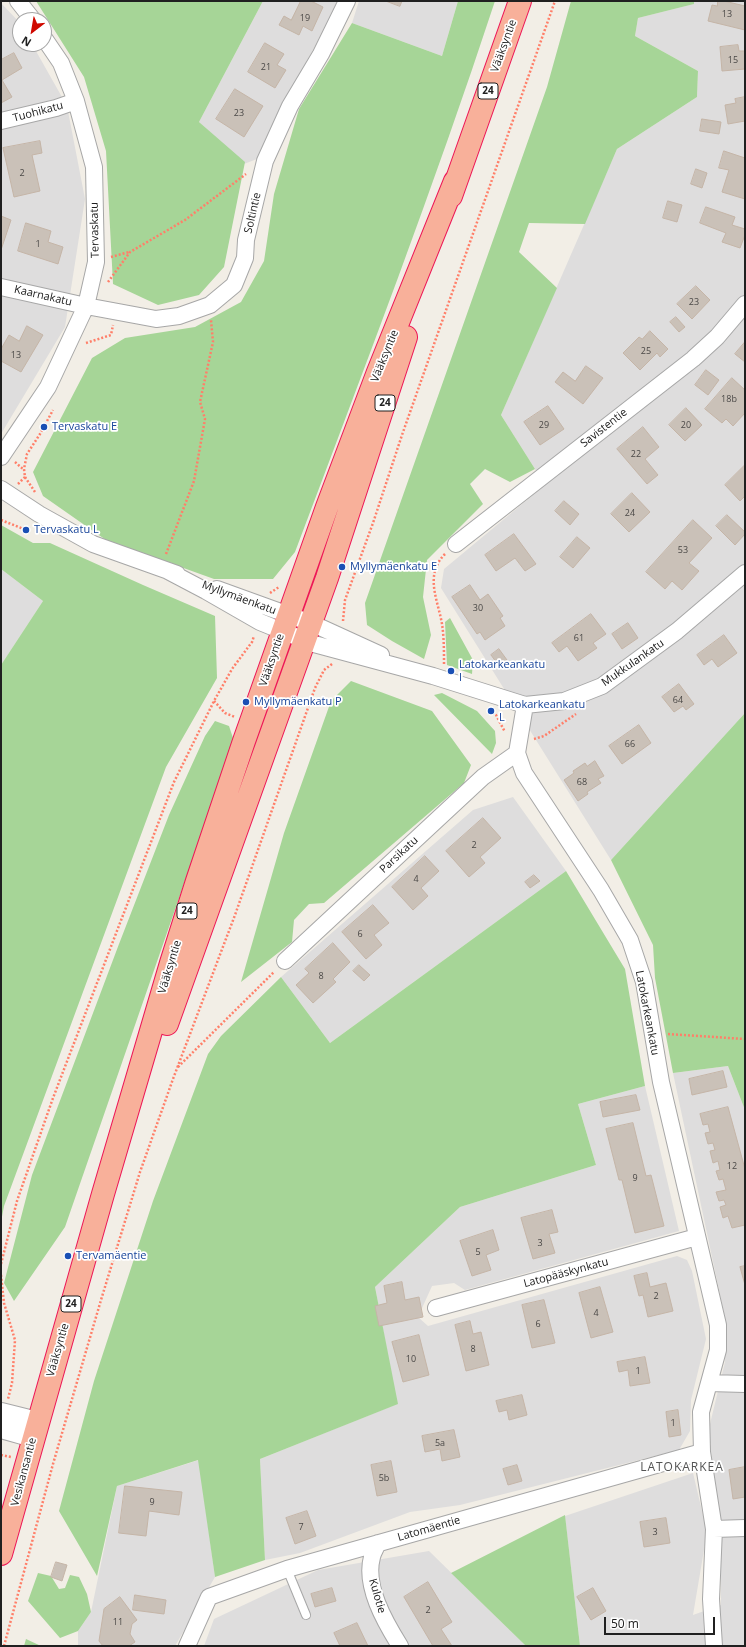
<!DOCTYPE html>
<meta charset="utf-8">
<style>
body{margin:0}
#map{position:relative;width:746px;height:1647px;overflow:hidden;background:#f2eee6;font-family:"Open Sans",sans-serif}
canvas{display:block}
.frame{position:absolute;inset:0;border:2px solid #202020;pointer-events:none}
.north{position:absolute;left:12px;top:12px;width:40px;height:40px;box-sizing:border-box;background:#fff;border:1px solid #a6a6a6;border-radius:50%;rotate:211deg;font-size:11px;font-weight:700;line-height:16px;text-align:center;color:#202020}
.north::after{content:'';display:block;margin:auto;width:14px;height:18px;background:#d00900;clip-path:polygon(50% 0,100% 100%,50% 72%,0 100%)}
.scale{position:absolute;left:604px;top:1617px;width:111px;height:18px;box-sizing:border-box;border:2px solid #202020;border-top:0;padding-left:5px;font-size:12px;line-height:14px;white-space:nowrap;color:#202020;-webkit-text-stroke:3px #fff;paint-order:stroke}
</style>
<div id="map">
<canvas width="746" height="1647"></canvas>
<div class="frame"></div>
<div class="north">N</div>
<div class="scale">50 m</div>
</div>
<script>
const g = document.querySelector('canvas').getContext('2d');
g.lineJoin = 'round';
function fillPath(path, color) { g.fillStyle = color; g.fill(path, 'evenodd'); }
function strokePath(path, color, width, dash) { g.strokeStyle = color; g.lineWidth = width; g.lineCap = dash ? 'butt' : 'round'; g.setLineDash(dash || []); g.stroke(path); }
function drawText(font, color, halo, rows, align = 'center') {
  g.font = font + ' "Open Sans",sans-serif'; g.lineWidth = 3.5; g.setLineDash([]); g.textBaseline = 'middle'; g.strokeStyle = halo; g.fillStyle = color; for (const [text, x, y, turn = 0] of rows) {
    g.save(); g.translate(x, y); g.rotate((+turn || 0) * Math.PI / 180); g.textAlign = isNaN(turn) ? turn : align; if (halo) g.strokeText(text, 0, 0); g.fillText(text, 0, 0); g.restore();
  }
}
const residential = new Path2D(`
 M263,1H338L257,159L244,164L199,122Z
 M359,1H458L442,56L352,23Z
 M694,1H745V713L611,860L441,588L444,569L545,485L501,415L617,149L697,97L698,71L635,36L638,18L694,4Z
 M1,3L20,23V44H32L67,106L85,199L65,327L1,434Z
 M1,569L43,601L1,665Z
 M513,797L566,871L330,1043L281,977L473,810Z
 M728,1066L745,1110V1646H580L565,1516L693,1473L707,1532L693,1615L721,1605V1565L709,1428L725,1362L726,1323L673,1073Z
 M645,1086L679,1231L465,1290L454,1283L432,1286L418,1317L428,1326L677,1256L687,1260L692,1271L706,1339L691,1400L690,1431L679,1450L460,1505L410,1512L300,1553L265,1560L260,1459L397,1404L375,1287L460,1207L596,1165L578,1104Z
 M199,1460L215,1577L175,1646H78V1631L91,1612L117,1486Z
 M429,1551L526,1646H204L214,1619L318,1570Z`);
const forest = new Path2D(`
 M36,1H263L199,122L245,162L224,267L199,295L158,305L113,284L106,151L84,77Z
 M458,1H495C434,187 364,369 295,552L273,579H214L106,540L43,496L33,472L92,358L125,338L195,327L241,302L264,261L274,194L299,109L352,23L442,56Z
 M571,1H694V4L638,18L635,36L698,71L697,97L617,149L585,224L529,223L519,252L557,288L501,415L535,469L510,482L485,469L470,484L483,504L427,560L423,597L431,635L424,659L392,641L367,625L365,603L547,87Z
 M1,525L33,543H50L143,585L215,616L217,678L166,767L4,1206L1,1222V665L43,601L1,569Z
 M450,618L473,660L472,674L447,665L445,622Z
 M351,681L432,711L471,765L464,783L324,903L309,904L294,920L292,942L241,982L284,833L331,701Z
 M442,693L477,711L495,731L496,743L492,754L434,695Z
 M745,713V1110L728,1066L673,1073L655,978L653,945L611,860Z
 M215,721L229,726L233,738L230,751L65,1227L14,1301L4,1283L32,1175L119,944L169,815L205,736Z
 M566,871L625,969L645,1086L578,1104L596,1165L460,1207L375,1287L398,1404L260,1459L265,1560L215,1577L198,1460L117,1486L97,1576L59,1511L94,1381L153,1201L208,1054L221,1036L281,977L330,1043Z
 M565,1515L580,1646H526L451,1573Z
 M38,1573L51,1576L59,1589L65,1588L70,1575L79,1577L87,1594L91,1612L78,1631L60,1638L28,1601Z
 M26,1639L41,1646H24Z`);
const building = new Path2D(`
 M301,1H311L323,7L312,31L303,26L299,35L279,25L284,16L291,20Z
 M386,1H402L400,6Z
 M718,1H724L745,6V30L708,21L712,5L717,6Z
 M265,43L284,54L277,65L286,70L275,88L248,72Z
 M738,45L739,51H745V69L722,71L720,47Z
 M14,53L22,68L2,80L12,97L1,103V60Z
 M235,89L263,106L244,137L216,119Z
 M745,97V121L728,124L725,105L736,103L735,99Z
 M702,119L721,122L719,134L700,131Z
 M40,141L42,153L32,155L40,191L14,197L3,148Z
 M724,151L745,158V199L722,192L729,170L719,168Z
 M696,169L707,173L702,188L691,184Z
 M668,201L682,205L677,222L663,218Z
 M706,207L735,217L732,225L745,229V235L740,248L722,242L726,233L700,223Z
 M1,216L11,220L1,250Z
 M26,223L51,231L48,242L63,247L58,264L18,251Z
 M696,286L710,300L692,319L677,304Z
 M676,317L685,327L679,332L670,322Z
 M27,326L43,335L21,372L1,361V349L9,335L19,341Z
 M650,331L668,349L660,357L657,353L640,370L623,353L639,337L642,339Z
 M745,342V362L735,354Z
 M586,366L603,378L583,404L555,382L563,372L575,381Z
 M706,370L719,380L708,395L695,385Z
 M732,378L745,390V413L733,426L726,419L722,423L705,409Z
 M548,406L564,429L540,445L524,422Z
 M686,408L702,425L685,441L669,425Z
 M643,427L659,447L645,459L658,475L647,484L617,449Z
 M745,465V496L740,501L725,485Z
 M632,493L650,512L629,532L611,514Z
 M564,501L579,514L570,525L555,511Z
 M727,515L745,532V534L735,545L716,526Z
 M693,520L712,538L689,563L699,571L682,590L672,581L665,589L646,572Z
 M514,534L536,564L525,571L515,558L496,571L485,555Z
 M577,537L590,548L573,568L560,557Z
 M470,585L480,600L488,594L503,616L500,618L505,626L485,640L480,632L477,634L452,597Z
 M591,614L606,634L593,643L597,648L578,661L567,646L559,652L552,643Z
 M628,623L638,638L622,649L612,634Z
 M724,635L737,653L718,667L712,659L704,665L697,655Z
 M499,649L507,660L499,666L491,655Z
 M679,684L694,704L686,710L683,706L674,712L662,697Z
 M639,725L651,743L622,764L609,746Z
 M595,761L604,776L598,779L601,783L587,792L588,794L578,801L564,780L574,773L573,771L585,763L587,766Z
 M483,818L501,838L480,857L485,863L469,877L446,851Z
 M425,856L439,871L421,888L428,896L413,910L392,887Z
 M534,875L540,881L530,888L525,882Z
 M373,905L389,923L374,935L382,945L366,959L342,932Z
 M333,943L350,962L333,979L336,982L313,1003L296,985L309,973L305,969Z
 M359,965L370,975L364,981L353,971Z
 M723,1071L727,1087L692,1095L689,1079Z
 M636,1095L640,1110L603,1117L600,1102Z
 M728,1107L745,1169V1225L732,1228L728,1216L723,1218L720,1207L726,1205L724,1200L719,1201L716,1192L726,1190L723,1179L719,1180L716,1171L720,1170L718,1161L713,1163L710,1151L715,1150L713,1143L708,1144L705,1133L710,1132L708,1124L703,1125L700,1114Z
 M633,1123L646,1176L651,1175L664,1226L635,1233L622,1180H619L606,1129Z
 M552,1210L558,1232L549,1234L555,1253L533,1259L521,1218Z
 M493,1230L499,1250L486,1255L491,1270L472,1276L460,1241Z
 M745,1266V1285L740,1267Z
 M647,1273L650,1287L666,1283L673,1311L648,1317L643,1295L639,1296L634,1276Z
 M402,1282L405,1300L419,1297L423,1317L379,1326L375,1306L387,1303L384,1286Z
 M600,1287L613,1332L591,1338L579,1293Z
 M544,1300L555,1343L532,1348L522,1305Z
 M470,1321L473,1334L481,1332L489,1365L466,1371L455,1325Z
 M419,1335L429,1375L403,1382L392,1342Z
 M645,1357L650,1383L630,1386L628,1370L619,1372L617,1362Z
 M522,1395L527,1415L509,1420L507,1410L499,1412L496,1401Z
 M678,1410L681,1435L669,1437L666,1412Z
 M454,1430L460,1457L442,1461L440,1449L425,1452L422,1436Z
 M391,1461L397,1492L377,1496L371,1465Z
 M517,1465L522,1481L508,1485L503,1469Z
 M745,1467V1497L733,1499L729,1470Z
 M125,1486L182,1492L179,1515L149,1511L146,1536L119,1533Z
 M307,1511L316,1536L295,1544L286,1518Z
 M666,1518L670,1543L644,1547L640,1522Z
 M56,1562L67,1565L62,1581L51,1577Z
 M428,1582L452,1622L441,1629L452,1646H433L404,1597Z
 M332,1588L336,1601L315,1607L311,1594Z
 M593,1588L606,1611L591,1620L577,1597Z
 M135,1595L166,1600L164,1614L133,1610Z
 M120,1597L137,1620L132,1624L130,1634L135,1642L129,1646H103L99,1641L104,1609Z
 M357,1623L368,1646H340L334,1633Z`);
const path = new Path2D(`
 M111,257L129,252
 M108,282L130,252L185,220L246,174
 M86,343L111,335L113,325
 M15,462L23,469
 M18,484L25,477
 M35,492L25,477L24,469L27,454L40,434L53,410
 M1,520L26,530
 M166,554L194,481L205,419L200,402L213,342L211,320
 M270,593L279,587
 M343,621L345,600L373,523L402,435L555,1
 M444,664C444,651 444,637 442,624C438,600 424,575 445,554
 M214,701L225,713L235,717
 M489,710L496,715L505,732
 M534,739L544,736L576,714
 M668,1034L745,1039
 M178,1067L274,972
 M1,1264L17,1201L53,1098L174,782L214,701L232,669L252,642L254,636
 M1,1275L4,1303L15,1340L12,1383L8,1399
 M1,1455L11,1457
 M4,1646L53,1464L101,1300L140,1172L173,1079L235,915L315,688L324,670L332,664`);
const service = new Path2D(`
 M287,1569L306,1615`);
const minor = new Path2D(`
 M18,1L33,20
 M1,121L56,108L76,101
 M1,287L86,306L156,319L179,316L210,305L234,285L245,258L246,240L265,161L290,106L321,54L347,1
 M1,457L48,387L86,306L96,262L94,167L76,101L61,63L44,38
 M1,489L39,514L93,544L177,574
 M456,544L693,359L717,337L745,304
 M168,571L206,591L260,622L314,644L433,676L525,705L564,701L602,686L677,631L745,573
 M217,589L311,623L381,655
 M525,705L517,753L524,773L601,890L630,940L644,982L661,1082L718,1325V1350L701,1412L702,1452L714,1529L711,1599L714,1646
 M285,961L483,777L517,753
 M436,1308L697,1237
 M709,1383L745,1384
 M714,1529L745,1528
 M378,1543C376,1548 373,1552 372,1557C364,1586 385,1622 400,1646
 M187,1646L209,1597L287,1569L702,1452`);
const tertiary = new Path2D(`
 M1,1413L37,1422
 M1,1428L33,1437`);
const trunk = new Path2D(`
 M451,196L520,1
 M167,1024L327,578L406,337
 M1,1554L103,1194L171,963L197,881L244,741L327,507L378,372L455,181`);
const markers = [
 [44,427,4,"#1a4fb4"],
 [26,530,4,"#1a4fb4"],
 [342,567,4,"#1a4fb4"],
 [451,671,4,"#1a4fb4"],
 [246,702,4,"#1a4fb4"],
 [491,711,4,"#1a4fb4"],
 [68,1256,4,"#1a4fb4"]
];
const numberNames = [
 ["13",727,14],
 ["19",305,18],
 ["15",733,60],
 ["21",266,67],
 ["23",239,113],
 ["2",22,173],
 ["1",38,244],
 ["23",694,302],
 ["25",646,351],
 ["13",16,355],
 ["18b",729,399],
 ["29",544,425],
 ["20",686,425],
 ["22",636,454],
 ["24",630,513],
 ["53",683,550],
 ["30",478,608],
 ["61",579,638],
 ["64",678,700],
 ["66",630,744],
 ["68",582,782],
 ["2",474,845],
 ["4",416,879],
 ["6",360,934],
 ["8",321,976],
 ["12",732,1166],
 ["9",635,1178],
 ["3",540,1243],
 ["5",478,1252],
 ["2",656,1296],
 ["4",596,1313],
 ["6",538,1324],
 ["8",473,1349],
 ["10",411,1359],
 ["1",638,1371],
 ["1",673,1423],
 ["5a",440,1443],
 ["5b",384,1478],
 ["9",152,1502],
 ["7",301,1527],
 ["3",655,1532],
 ["2",428,1610],
 ["11",118,1622]
];
const shields = [
 [488,91,20],
 [385,403,20],
 [187,911,20],
 [71,1304,20]
];
const shieldNames = [
 ["24",488,91],
 ["24",385,403],
 ["24",187,911],
 ["24",71,1304]
];
const streetNames = [
 ["Vääksyntie",504,46,-70],
 ["Tuohikatu",38,112,-15],
 ["Soltintie",253,213,-77],
 ["Tervaskatu",95,230,-91],
 ["Kaarnakatu",43,296,13],
 ["Vääksyntie",385,356,-68],
 ["Savistentie",604,428,-38],
 ["Myllymäenkatu",239,598,20],
 ["Vääksyntie",272,660,-71],
 ["Mukkulankatu",633,663,-35],
 ["Parsikatu",399,855,-43],
 ["Vääksyntie",170,967,-73],
 ["Latokarkeankatu",647,1013,79],
 ["Latopääskynkatu",566,1273,-15],
 ["Vääksyntie",58,1350,-74],
 ["Vesikansantie",24,1472,-75],
 ["Latomäentie",429,1529,-16],
 ["Kulotie",377,1596,74]
];
const transitNames = [
 ["Tervaskatu E",52,427],
 ["Tervaskatu L",34,530],
 ["Myllymäenkatu E",350,567],
 ["Latokarkeankatu",459,665],
 ["I",459,678],
 ["Myllymäenkatu P",254,702],
 ["Latokarkeankatu",499,705],
 ["L",499,718],
 ["Tervamäentie",76,1256]
];
const neighbourhoodNames = [
 ["LATOKARKEA",682,1468]
];
fillPath(residential, '#dedddd');
fillPath(forest, '#a6d597');
fillPath(building, '#cac1b8');
strokePath(building, '#c5b5a7', 1);
strokePath(service, '#a7a7a7', 10);
strokePath(minor, '#a7a7a7', 18);
strokePath(tertiary, '#a7a7a7', 22);
strokePath(trunk, '#ed1656', 24);
strokePath(path, '#ff7f69', 2.5, [2, 2]);
strokePath(service, '#fff', 8);
strokePath(minor, '#fff', 16);
strokePath(tertiary, '#fff', 20);
strokePath(trunk, '#f8b09a', 22);
for (const [x, y, r, color] of markers) { const dot = new Path2D(); dot.arc(x, y, r, 0, 2 * Math.PI); g.fillStyle = color; g.fill(dot); strokePath(dot, '#fff', 1.5); }
drawText('9px', '#4a4846', null, numberNames);
for (const [x, y, w] of shields) { const box = new Path2D(); box.roundRect(x - w / 2, y - 8, w, 16, 3); g.fillStyle = '#fff'; g.fill(box); strokePath(box, '#202020', 1); }
drawText('bold 10px', '#202020', null, shieldNames);
drawText('11px', '#202020', '#fff', streetNames);
drawText('11px', '#164399', '#fff', transitNames, 'left');
g.letterSpacing = '1px';
drawText('12px', '#535353', '#fff', neighbourhoodNames);
g.letterSpacing = '0px';
</script>
